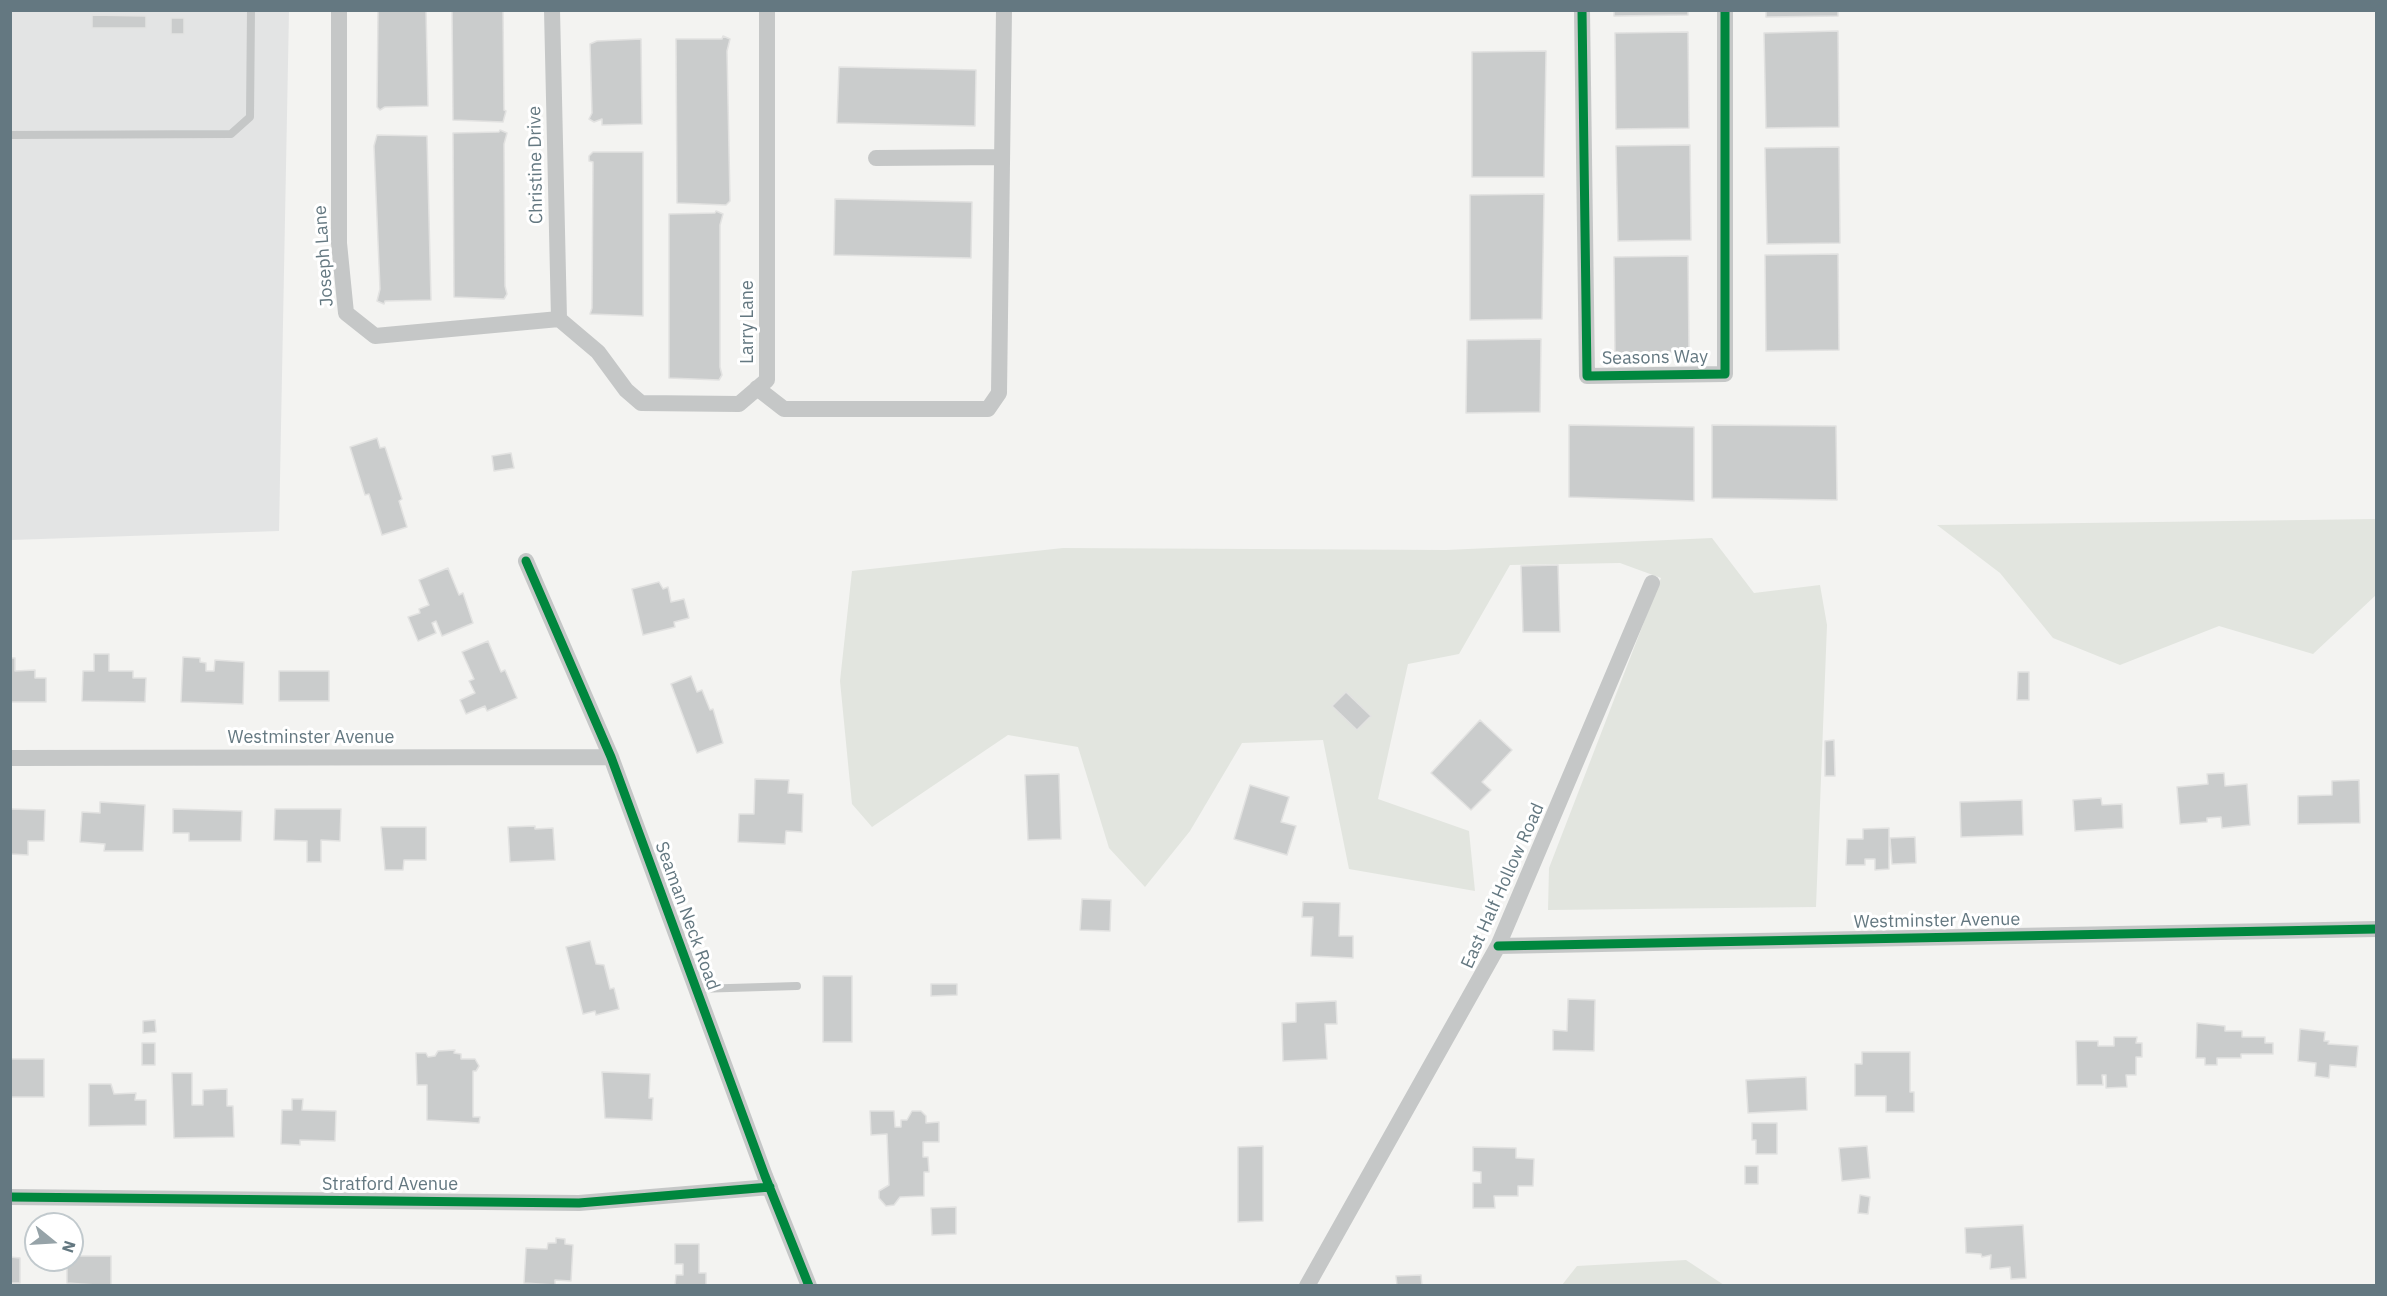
<!DOCTYPE html>
<style>
body{margin:0}
#map{position:relative;width:2387px;height:1296px;overflow:hidden;background:#f3f3f1;font-family:"IBM Plex Sans",sans-serif}
canvas{display:block}
.frame{position:absolute;inset:0;border:12px solid #647881;pointer-events:none}
.north{position:absolute;left:24px;top:1212px;width:60px;height:60px;box-sizing:border-box;background:#fff;border:2px solid #c1c9cd;border-radius:50%;rotate:108deg;font-size:16px;font-weight:700;line-height:24px;text-align:center;color:#647881}
.north::after{content:'';display:block;margin:auto;width:21px;height:27px;background:#96a3a8;clip-path:polygon(50% 0,100% 100%,50% 72%,0 100%)}
</style>
<div id="map">
<canvas width="2387" height="1296"></canvas>
<div class="frame"></div>
<div class="north">N</div>
</div>
<script>
const g = document.querySelector('canvas').getContext('2d');
g.lineJoin = 'round';
function fillPath(path, color) { g.fillStyle = color; g.fill(path, 'evenodd'); }
function strokePath(path, color, width, dash) { g.strokeStyle = color; g.lineWidth = width; g.lineCap = dash ? 'butt' : 'round'; g.setLineDash(dash || []); g.stroke(path); }
function drawText(font, color, halo, rows, align = 'center') {
  g.font = font + ' "IBM Plex Sans",sans-serif'; g.lineWidth = 6; g.setLineDash([]); g.textBaseline = 'middle'; g.strokeStyle = halo; g.fillStyle = color; for (const [text, x, y, turn = 0] of rows) {
    g.save(); g.translate(x, y); g.rotate((+turn || 0) * Math.PI / 180); g.textAlign = isNaN(turn) ? turn : align; if (halo) g.strokeText(text, 0, 0); g.fillText(text, 0, 0); g.restore();
  }
}
const built = new Path2D(`
 M10,11H289L279,531L11,540Z`);
const green = new Path2D(`
 M2376,519V595L2313,654L2219,626L2120,665L2053,638L2000,573L1937,525Z
 M1712,538L1754,593L1820,585L1827,625L1816,907L1548,910L1549,868L1661,578L1620,563L1510,565L1459,654L1408,664L1378,799L1469,831L1475,891L1349,869L1323,740L1242,743L1190,831L1145,887L1109,848L1078,747L1008,735L872,827L852,804L840,681L852,571L1063,548L1446,550Z
 M1686,1260L1724,1285H1562L1577,1266Z`);
const building = new Path2D(`
 M378,10H426L428,106L385,107L380,110L377,107Z
 M452,10H503L504,110L506,111L503,122L453,120Z
 M1614,10H1688V15L1614,16Z
 M1766,10H1838V16L1766,17Z
 M92,15L146,16V28H92Z
 M171,18H184V34H171Z
 M1838,31L1839,127L1766,128L1764,33Z
 M1688,32L1689,128L1616,129L1615,33Z
 M723,36L730,39L727,51L730,201L726,205L677,203L676,39H722Z
 M641,39L642,124L602,125V119L594,122L589,119L592,113L590,44L597,41Z
 M1546,51L1544,177H1472V52Z
 M839,67L976,70L975,126L837,123Z
 M500,130L507,133L504,144L505,286L507,294L504,299L454,297L453,133L499,132Z
 M377,135L427,136L431,300L385,301L384,304L377,301L380,289L374,146Z
 M1690,145L1691,240L1618,241L1616,146Z
 M1839,147L1840,243L1767,244L1765,148Z
 M593,152H643V316L590,314L592,308L593,162L589,161V156Z
 M1544,194L1542,319L1470,320V195Z
 M835,199L972,202L971,258L834,255Z
 M716,211L723,214L720,225V367L722,375L719,380L669,378V214L715,213Z
 M1838,254L1839,350L1766,351L1765,255Z
 M1688,256L1689,352L1615,353L1614,257Z
 M1541,339L1540,412L1466,413L1467,340Z
 M1569,425L1694,427V501L1569,497Z
 M1712,425L1836,426L1837,500L1712,498Z
 M377,438L380,448L385,447L402,499L399,501L407,527L382,535L369,494L365,495L350,447Z
 M511,453L514,468L494,471L492,456Z
 M1558,565L1560,632H1523L1521,566Z
 M448,568L459,595L463,593L473,623L442,636L436,621L432,623L436,633L418,641L408,617L420,613L419,609L429,605L419,580Z
 M659,582L663,589L668,587L671,602L684,599L689,618L674,622L675,627L643,635L632,589Z
 M488,641L501,672L505,670L517,698L487,711L485,706L466,714L460,700L475,693L469,681L474,679L462,652Z
 M94,654H109V671H133V678H146L145,702L82,701L83,671H94Z
 M183,657L200,658V662L206,663V671H214L215,660L244,662L243,704L181,702Z
 M10,658H15V671L35,670V678H46V702H10Z
 M279,671H329V701H279Z
 M2018,672H2029V700H2017Z
 M691,676L697,692L702,690L710,710L713,709L723,743L697,753L671,684Z
 M1346,692L1371,716L1357,730L1332,706Z
 M1480,720L1512,750L1482,782L1491,790L1471,810L1431,773Z
 M1834,740L1835,776H1825V741Z
 M2224,773L2225,786L2247,784L2250,825L2222,828L2221,817L2207,818V822L2180,824L2177,787L2208,784L2207,774Z
 M1059,774L1061,839L1028,840L1025,775Z
 M755,779L789,780L788,793L803,794L802,832L786,831L785,844L738,842L739,814H754Z
 M2359,780L2360,823L2298,824V796L2332,795V781Z
 M1250,785L1289,797L1281,822L1296,826L1287,855L1234,839Z
 M2101,798L2102,805L2122,804L2123,828L2075,831L2073,800Z
 M2022,800L2023,835L1961,837L1960,802Z
 M100,802L145,805L143,851H104L105,844L80,842L82,812L100,813Z
 M10,809L45,810L44,841H28V855L10,854Z
 M173,809L242,811L241,841H189V833H173Z
 M275,809H341L340,841L321,840V862H307V841L274,840Z
 M535,826V829L553,828L555,860L510,862L508,827Z
 M381,827H426V860H404L403,870H385Z
 M1889,828V869L1875,870V859H1865V865H1846L1847,839H1863V829Z
 M1915,837L1916,863L1892,864L1890,838Z
 M1082,899L1111,900L1110,931L1080,930Z
 M1303,902L1340,903L1339,936H1353V958L1311,956L1313,917H1302Z
 M590,941L596,964L604,965L610,989L614,988L619,1009L596,1015L595,1011L583,1014L566,947Z
 M823,976H852V1042H823Z
 M931,984H957V995L931,996Z
 M1568,999L1595,1000L1594,1051L1553,1050V1030L1567,1031Z
 M1336,1001L1337,1024H1325L1327,1059L1283,1061L1282,1023L1296,1022V1003Z
 M155,1020L156,1032L143,1033V1021Z
 M2197,1023L2225,1026V1031H2242V1037H2265V1043H2273V1054H2241V1058H2217V1065H2205V1058H2196Z
 M2300,1029L2325,1032L2324,1041H2329L2328,1044L2358,1046L2356,1067L2330,1065L2329,1078L2315,1076L2316,1063L2298,1061Z
 M2114,1037H2137L2136,1043H2142V1057H2136V1075H2126L2127,1087L2106,1088V1075H2102L2103,1085H2077L2076,1041H2098V1046H2114Z
 M142,1043H155V1065H142Z
 M455,1050L454,1053L461,1054V1059H475L479,1066L476,1071H473V1117H480L479,1123L427,1120V1085H417L416,1053H426L428,1057L435,1056L438,1051Z
 M1862,1052H1910V1092H1914V1112H1886V1096H1855V1064H1862Z
 M10,1059H44V1097H10Z
 M602,1072L650,1074L649,1098H653L652,1120L605,1118Z
 M172,1073H192V1105H203V1090L227,1089V1106H233L234,1137L174,1138Z
 M1806,1077L1807,1110L1748,1113L1746,1080Z
 M89,1084H111L114,1094L136,1093L135,1100H146V1125L89,1126Z
 M292,1099H303L302,1110L336,1111L335,1141L300,1140V1145L281,1144L282,1110H292Z
 M870,1111H894L895,1127H901V1120H907L912,1111H921L926,1116V1123L939,1122V1142H923V1157H928L929,1172H924V1196L900,1197L894,1205L886,1206L879,1198V1191L889,1185L887,1134L871,1135Z
 M1752,1123H1777V1154H1756V1140H1752Z
 M1263,1146V1221L1238,1222V1147Z
 M1867,1146L1870,1178L1842,1181L1839,1148Z
 M1473,1147L1516,1148V1158L1534,1159L1533,1186H1518V1196H1494L1495,1208H1473V1183H1481V1172L1473,1171Z
 M1745,1166H1758V1184H1745Z
 M1860,1195L1870,1197L1868,1214L1858,1213Z
 M956,1207V1234L932,1235L931,1208Z
 M2023,1225L2026,1278L2011,1279L2010,1267L1990,1269L1991,1255L1982,1257L1981,1254L1966,1253L1965,1228Z
 M556,1238L565,1239V1244L573,1245L571,1281L555,1280V1285L524,1283L526,1248L547,1249L548,1243H556Z
 M675,1244H699V1273H706V1286H675L676,1275H683V1264H675Z
 M72,1256H111V1286L67,1283V1260H72Z
 M10,1257L20,1258V1283H10Z
 M1421,1275L1422,1286H1397L1396,1276Z`);
const lane = new Path2D(`
 M10,135L231,134L250,117L251,10
 M696,989L797,986`);
const street = new Path2D(`
 M339,10V243L346,313L375,336L559,319
 M552,10L559,319
 M1582,10L1587,376L1725,374V10
 M876,158L1002,157
 M559,319L598,352L626,390L641,403L739,404L767,380V10
 M757,388L784,409H988L999,393L1004,10
 M526,561L611,757L765,1176L809,1286
 M10,758L611,757
 M1498,946L2376,929
 M10,1197L579,1203L770,1187
 M1307,1286L1498,946L1652,583`);
const cycleway = new Path2D(`
 M1582,10L1587,376L1725,374V10
 M526,561L611,757L765,1176L809,1286
 M1498,946L2376,929
 M10,1197L579,1203L770,1187`);
const streetNames = [
 ["Christine Drive",536,165,-91],
 ["Joseph Lane",324,256,-94],
 ["Larry Lane",748,322,-90],
 ["Seasons Way",1655,358,-1],
 ["Westminster Avenue",311,738],
 ["East Half Hollow Road",1503,886,-66],
 ["Seaman Neck Road",687,916,70],
 ["Westminster Avenue",1937,921,-1],
 ["Stratford Avenue",390,1185]
];
fillPath(built, '#e3e4e4');
fillPath(green, '#e2e5df');
fillPath(building, '#cacccc');
strokePath(building, '#e2e2e1', 1.5);
strokePath(lane, '#c5c7c7', 8);
strokePath(street, '#c5c7c7', 16);
strokePath(cycleway, '#00873e', 9);
drawText('18px', '#647881', '#fff', streetNames);
</script>
